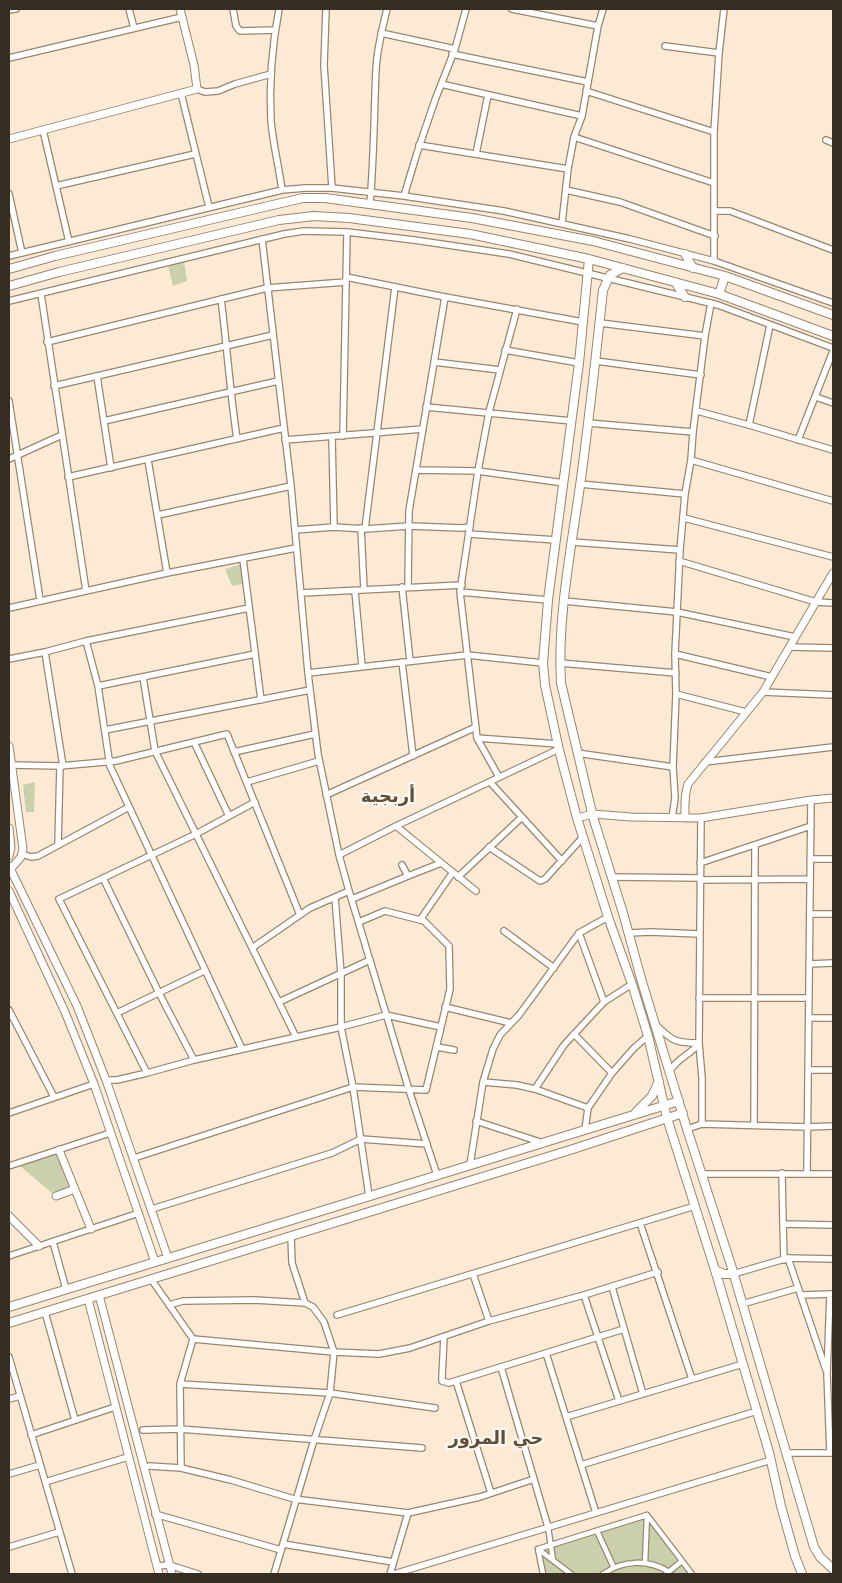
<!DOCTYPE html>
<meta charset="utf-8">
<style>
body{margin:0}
#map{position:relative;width:842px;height:1583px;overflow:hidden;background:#fdead5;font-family:"DejaVu Sans",sans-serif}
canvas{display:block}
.frame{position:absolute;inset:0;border:10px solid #362d23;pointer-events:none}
</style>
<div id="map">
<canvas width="842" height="1583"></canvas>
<div class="frame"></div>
</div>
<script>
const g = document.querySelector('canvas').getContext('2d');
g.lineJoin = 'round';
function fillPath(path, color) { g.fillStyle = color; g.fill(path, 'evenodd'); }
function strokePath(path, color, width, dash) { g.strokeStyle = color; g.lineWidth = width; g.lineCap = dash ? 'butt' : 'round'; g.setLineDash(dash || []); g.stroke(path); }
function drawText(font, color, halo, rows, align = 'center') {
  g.font = font + ' "DejaVu Sans","Noto Sans Arabic",sans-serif'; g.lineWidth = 4.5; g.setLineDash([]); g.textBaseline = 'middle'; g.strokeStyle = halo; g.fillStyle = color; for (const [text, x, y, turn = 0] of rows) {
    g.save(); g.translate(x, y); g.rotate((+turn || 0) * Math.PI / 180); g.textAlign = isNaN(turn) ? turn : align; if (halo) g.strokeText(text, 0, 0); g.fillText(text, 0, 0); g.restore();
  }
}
const green = new Path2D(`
 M184,261L187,281L173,286L168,266Z
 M241,564L243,584L232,586L225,569Z
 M35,782L34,812H26L23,785Z
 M58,1152L71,1187L52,1193L20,1166Z
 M648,1514L695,1574H542L537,1548Z`);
const pedestrian = new Path2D(`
 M647,1515L692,1574
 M548,1527L553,1560
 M597,1531L614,1568
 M538,1549L647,1515
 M538,1549L571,1574
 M538,1549L543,1574
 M645,1563L647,1515
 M603,1574C623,1560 648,1559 669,1572
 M666,1574L682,1561`);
const minor = new Path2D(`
 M129,9L134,28
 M233,9L236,26L240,31L275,30
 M279,9C272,46 269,83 271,121C273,144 279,167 282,190
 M326,9L324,65L332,188
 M512,9L598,26
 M9,10L16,9
 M381,33L455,49
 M665,46L719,53
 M452,54L588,82
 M9,58L182,17
 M441,84L582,116
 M197,89L205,92L218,91L235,84L271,74
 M586,91L714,132
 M181,93L209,207
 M43,130L69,242
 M574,137L714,183
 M826,140L833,143
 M419,145L568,169
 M476,154L488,95
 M56,186L195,154
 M566,190L620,202L715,236
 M9,194L22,253
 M404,196L417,153L435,100L455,49L466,9
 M370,203C374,158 374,114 376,69C377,49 382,29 387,9
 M715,211H730L833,250
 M562,223L568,169L574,137L582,116L598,26L603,9
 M262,239L291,486L308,673L318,754L339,855L349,891L409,1090L437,1175
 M9,256L282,190L305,188H332L404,196L504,211L630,239L714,261L833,303
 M714,261V132L719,53L724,9
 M346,277L445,297L583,322
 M41,294L86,591
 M221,299C227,346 230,392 237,439
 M9,301L284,234L304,231L347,232L414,240L509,254L718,305L833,348
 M600,323L705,336
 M47,342L267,288L346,282
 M505,350L579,363
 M596,361L701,375
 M434,362L500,370
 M97,376L111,468
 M54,386L273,335
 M816,397L833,403
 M9,401L40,600
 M426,407L572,421
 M697,411L749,425L833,450
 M104,421L278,381
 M588,423L693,432
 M749,425L770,325
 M343,436L347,232
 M332,437L334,527
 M285,440L423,429
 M798,440L833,351
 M9,459L62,435
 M148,460L167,573
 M691,460L833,501
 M416,470L478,471L564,483
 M68,477L284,428
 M580,484L685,494
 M158,515L291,486
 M684,518L833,557
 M361,528L364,590
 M365,529L395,287
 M295,530L334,527L365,529L409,526L462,528L470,527
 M469,534L556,540
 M572,542L680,550
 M243,559L261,700
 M679,561L816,602L833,603
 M402,587L410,661
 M408,587L409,511L445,297
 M355,591L362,667
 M460,592L548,600
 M301,593L462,585
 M564,601L677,612L795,637
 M9,608L167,573L296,548
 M86,641L98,686L110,766L242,1049
 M790,647L833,648
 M45,652L63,766
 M675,654L772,677
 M9,659L45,652L86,641L249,608
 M402,662L413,756
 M560,663L676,673
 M308,673L467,655L543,663
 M143,677L155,751L296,1037
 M98,686L255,654
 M763,692L833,695
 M676,694L746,712
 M105,730L310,690
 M477,738L558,744
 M194,742L229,816
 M234,752L315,734
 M577,753L673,767
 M705,762L833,747
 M11,765L60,766L116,761L227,734L300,915
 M499,777L477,738L460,592L478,471L489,412L517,309
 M247,782L319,761
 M490,782L562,861
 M326,795L476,727
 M672,818L675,798L673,767L676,694L675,654L680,550L685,494L691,460L693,432L705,336L711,303
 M396,826L476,891
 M58,845L60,766
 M489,847L540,881L545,879L583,837
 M22,854L31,857L38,856L129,807
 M339,855L396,826L559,749
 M810,859H833
 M700,863L811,826
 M408,876L441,863
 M458,877L522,817
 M612,877L700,878
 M103,878L159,993L194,1060
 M700,880L810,879
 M335,897L341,974V1027L353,1087L369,1196
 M352,899L408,876L402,865
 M810,914H833
 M420,920L453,872
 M504,931L554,968
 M579,933L604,1002
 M629,933L650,932L700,934
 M252,948L310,908L349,891
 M809,964L833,963
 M699,998H809
 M279,1002L370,960
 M445,1007L511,1023
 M9,1010L54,1097
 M117,1013L204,971
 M809,1018H833
 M656,1025C673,1042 677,1043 699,1043L702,1078V1124
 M574,1034L612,1073
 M437,1047L454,1050
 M808,1070H833
 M670,1071C678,1057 691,1055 699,1043L701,818
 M147,1073L59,899L196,834L255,802
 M106,1080H117L147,1073L194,1060L341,1027L386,1015L441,1027
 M483,1082L517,1085L535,1089L588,1108
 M535,1089L564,1045L604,1002L632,984
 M9,1113L94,1084
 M476,1121L543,1143
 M754,1124L755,845
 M687,1129L702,1124L808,1127L833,1126
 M585,1130L588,1108L612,1073L634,1048L648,1036
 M134,1158L353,1087L426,1090L450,989L449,946L424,921L385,911L359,922
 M470,1165L483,1082L493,1049L500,1035L519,1015L579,933L608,917
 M9,1166L110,1133
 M782,1173L783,1224L833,1225
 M807,1173L811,800
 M701,1174H833
 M152,1209L332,1153L361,1139L427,1144
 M640,1223L692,1379
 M783,1224L784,1260
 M291,1236L292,1263L305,1303
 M53,1242L66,1289
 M9,1256L139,1213
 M788,1258L826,1370
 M473,1274L489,1321
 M733,1274L788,1258L833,1259
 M151,1279L193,1339L180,1384L181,1468
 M612,1287L643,1394
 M584,1295L619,1401
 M801,1295L833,1294
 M742,1304L798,1288
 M169,1305L183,1301L255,1300L305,1303L313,1307L324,1322L334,1352L330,1393L314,1440L274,1574
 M45,1312L75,1420
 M337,1315L695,1206
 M444,1337L442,1377V1381L449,1383L624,1329
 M193,1339L334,1352L379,1354L410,1348L489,1321L584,1295L658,1272
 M546,1353L596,1513
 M9,1357L72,1574
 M501,1367L548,1527
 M456,1381L491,1493
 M180,1384L330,1393L435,1408
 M9,1399L20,1396
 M566,1417L743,1364
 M143,1430L180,1429L422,1448
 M31,1435L115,1407
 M786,1453H833
 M830,1453L827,1374L830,1294
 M581,1465L757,1411
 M149,1466L181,1468L231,1480L294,1499L408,1513L480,1497L534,1479
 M9,1474L40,1465
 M45,1482L128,1457
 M155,1514L281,1550
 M283,1544L393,1562
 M9,1547L59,1532
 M157,1566L169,1565L198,1574
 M390,1574L408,1513
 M394,1574L771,1460`);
const tertiary = new Path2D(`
 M9,139L197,89L194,65L180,9
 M9,746L23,849L21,857L9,871
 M577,818L593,814L631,817L701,818L811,800L833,798
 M685,818C685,806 684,795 688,784L763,692L833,573
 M9,828L11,848L9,856
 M9,866L77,1006L106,1080L168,1258
 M9,891L65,1012L94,1084L155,1262
 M59,1150L91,1229
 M56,1196L75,1189
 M9,1216L39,1246
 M99,1295L172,1574
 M88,1299L159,1574`);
const secondary = new Path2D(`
 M685,254L693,268
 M589,259L579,363L548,600L543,663L545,685L559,750L577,818L608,917L632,984L648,1036L667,1118L715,1270L769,1452L781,1506L795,1556L802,1574
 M623,268L610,275L603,290C596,356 589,421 580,486C571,549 557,620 561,683L593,817L623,913L642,982L687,1129L731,1265L814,1547L820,1557L833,1569
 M9,269L55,256L277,204L303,198H325L472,218L593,241L725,276L833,315
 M675,282L685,297
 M9,286L59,272L279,220L314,216L349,218L470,234L589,259L719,294L833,336
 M719,294L725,276
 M636,1112L652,1096L659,1081
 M715,1270L724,1274H733
 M9,1307L679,1101
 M9,1323L570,1150L683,1113`);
const districtNames = [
 ["أربجية",388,797],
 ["حي المرور",496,1439]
];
fillPath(green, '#cad0ab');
strokePath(pedestrian, '#9a856d', 7);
strokePath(minor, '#9a856d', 8);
strokePath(tertiary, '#9a856d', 9);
strokePath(secondary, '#9a856d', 10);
strokePath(pedestrian, '#fff', 4.5);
strokePath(minor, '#fff', 5.5);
strokePath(tertiary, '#fff', 7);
strokePath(secondary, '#fff', 8);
drawText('bold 18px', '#614e37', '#fffaf5', districtNames);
</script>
